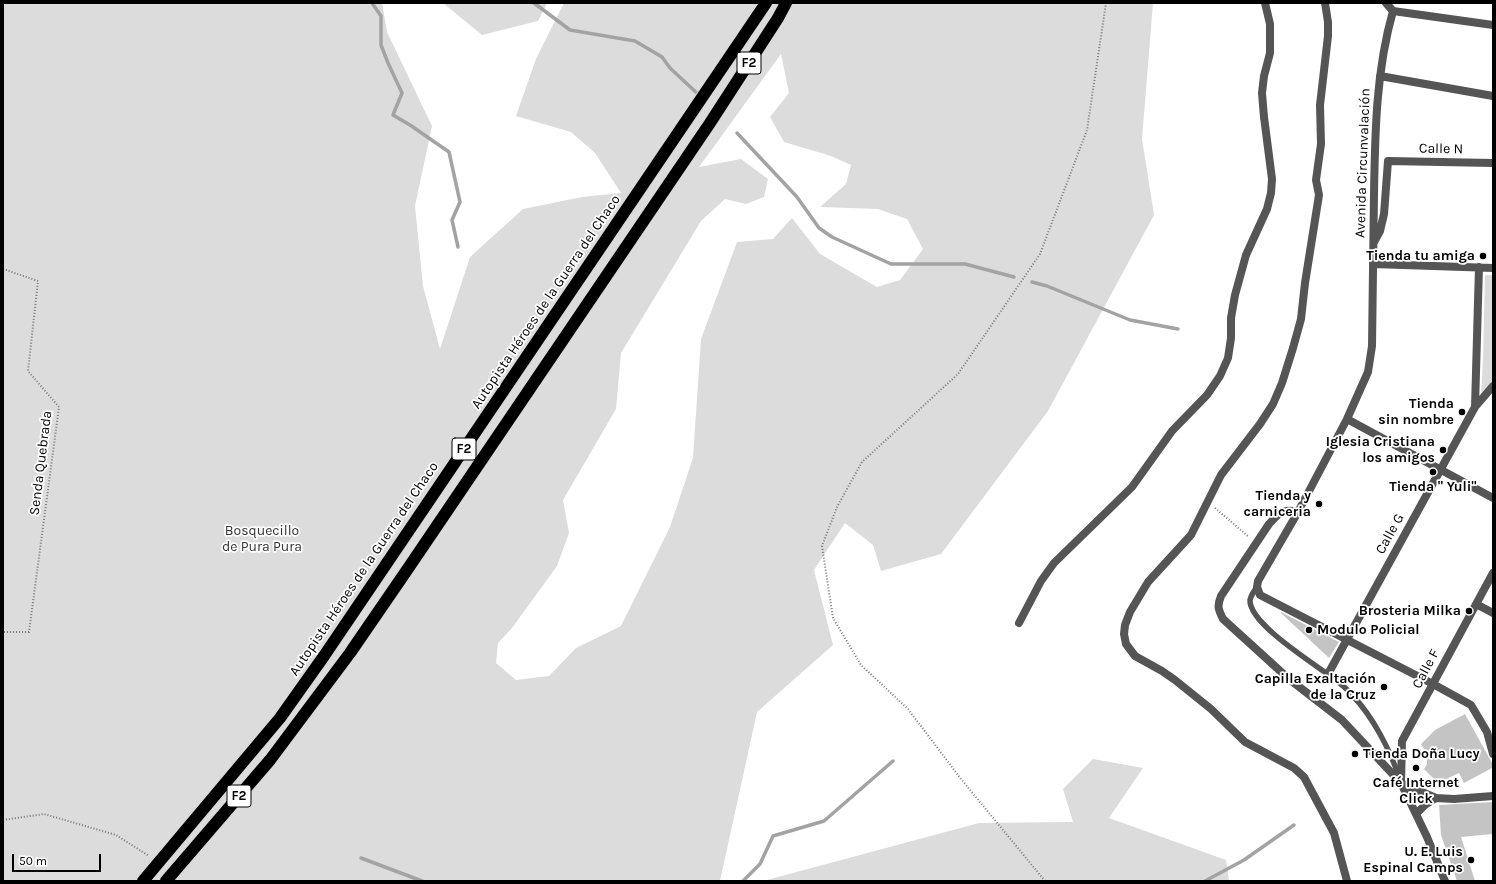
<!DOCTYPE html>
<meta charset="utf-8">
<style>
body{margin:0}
#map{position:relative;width:1496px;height:884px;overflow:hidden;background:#fff;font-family:Karla,sans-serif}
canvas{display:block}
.frame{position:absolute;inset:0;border:4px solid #000;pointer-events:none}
.scale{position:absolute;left:12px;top:854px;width:89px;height:18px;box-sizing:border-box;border:2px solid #000;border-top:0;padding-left:5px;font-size:12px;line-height:14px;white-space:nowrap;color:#000;-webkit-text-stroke:3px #fff;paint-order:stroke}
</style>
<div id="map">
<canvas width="1496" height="884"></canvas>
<div class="frame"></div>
<div class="scale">50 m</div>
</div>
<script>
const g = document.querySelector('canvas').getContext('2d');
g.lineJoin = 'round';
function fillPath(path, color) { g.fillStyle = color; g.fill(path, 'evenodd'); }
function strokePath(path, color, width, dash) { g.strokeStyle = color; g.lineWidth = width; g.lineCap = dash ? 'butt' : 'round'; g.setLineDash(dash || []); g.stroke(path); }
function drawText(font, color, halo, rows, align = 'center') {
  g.font = font + ' Karla,sans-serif'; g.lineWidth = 3.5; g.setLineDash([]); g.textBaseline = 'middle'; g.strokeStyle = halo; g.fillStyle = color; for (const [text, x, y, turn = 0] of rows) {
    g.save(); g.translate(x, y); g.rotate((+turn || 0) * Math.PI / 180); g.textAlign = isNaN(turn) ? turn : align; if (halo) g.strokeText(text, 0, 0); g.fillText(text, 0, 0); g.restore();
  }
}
const green = new Path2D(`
 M3,3H382L387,32L432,126L415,206L423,286L440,349L470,257L523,209L582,197L621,193L595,153L571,132L516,116L536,59L564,3H1153L1142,139L1154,215L1048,411L941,554L881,571L873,545L845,523L814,570L833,645L757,712L720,881H3ZM781,54L789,93L770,117L784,142L831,156L851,165L846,184L820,207L878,209L907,219L923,249L900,280L877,287L820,254L792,218L773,239L737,242L701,339L693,458L670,527L621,626L576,648L549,676L516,680L496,663L498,643L512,628L557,566L569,533L563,500L616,409L621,353L701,221L725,199L746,204L764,197L768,179L741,159L699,167Z
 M443,3H547L538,21L482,35Z
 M1485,275H1493V381L1481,395L1483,360Z
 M1093,759L1143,768L1109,818L1226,860L1229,881H763L979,823L1073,822L1063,789Z`);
const stream = new Path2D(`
 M372,3L381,16V45L388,63L402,93L393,115L410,125L449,152L460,202L452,220L458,247
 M534,3L570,30L635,41L662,57L670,68L700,96
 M737,133L797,197L819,228L832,237L891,264H965L1014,277
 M1032,282L1047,286L1130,320L1178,329
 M361,858L422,881
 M743,881L760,864L773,836L824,821L893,761
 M1205,881L1244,860L1294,825`);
const building = new Path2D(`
 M1281,612L1339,642L1329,658L1281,613Z
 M1465,714L1492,763V768L1464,783L1459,773L1438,783L1424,769L1427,764V754L1421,744L1435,730Z
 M1493,802V834L1461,837L1475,881H1457L1441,835L1439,805Z`);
const path = new Path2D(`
 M3,269L38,281L28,371L59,407L29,632H3
 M1215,508L1249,537
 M3,820L44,814L116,835L149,856
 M1045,881L961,779L908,709L861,665L833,618L822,546L837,507L862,462L958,374L1040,254L1087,130L1106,3`);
const lane = new Path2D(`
 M1257,587C1254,591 1251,595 1250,600C1249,624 1315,664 1333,678C1340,683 1347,689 1353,696C1373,717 1390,750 1399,777`);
const street = new Path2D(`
 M1325,3L1328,22V36L1320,105L1321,144L1316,180L1319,195L1305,283L1301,319L1293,348L1282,383L1273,404L1260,424L1221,475L1191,535L1148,582L1130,612L1125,625L1124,634L1126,644L1135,656L1162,671L1175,680L1211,709L1245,742L1294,768L1304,777L1334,833L1347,881
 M1386,3L1393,11
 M1393,11C1376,71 1375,132 1374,194C1373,245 1373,295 1372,346L1368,372L1347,419L1298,512L1258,581L1257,587L1260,595L1433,684L1471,705L1487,732L1493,754
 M1393,11L1493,25
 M1380,76L1493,96
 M1374,242L1380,231L1384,214L1388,161L1493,163
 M1373,264L1493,268
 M1475,407L1493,386
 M1347,419L1493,498
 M1298,512C1283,508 1279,513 1269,524L1221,596C1217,606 1218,609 1223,619L1289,679L1342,720L1401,783L1427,837L1445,881
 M1493,573L1402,741L1401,783L1436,798L1454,799L1493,796
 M1476,604L1493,613
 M1019,623L1041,581L1054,563L1132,487L1172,431L1207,395L1220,376L1228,358L1231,338V318L1235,295L1246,255L1267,209L1271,193L1272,179L1264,117L1262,93L1264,76L1270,53V24L1265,3
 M1328,674L1475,407L1479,267
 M1416,814L1425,805L1436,798`);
const highway = new Path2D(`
 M143,881L280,718L324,656L766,3
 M166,881L270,760L350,653L407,570L710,123L778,18L786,3`);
const markers = [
 [1483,256,4,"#000"],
 [1462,412,4,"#000"],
 [1443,450,4,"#000"],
 [1433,472,4,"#000"],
 [1319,504,4,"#000"],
 [1469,611,4,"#000"],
 [1309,630,4,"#000"],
 [1384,687,4,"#000"],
 [1355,754,4,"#000"],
 [1416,768,4,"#000"],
 [1471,860,4,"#000"]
];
const shields = [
 [749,63,24],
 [464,449,24],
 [239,796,24]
];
const shieldNames = [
 ["F2",749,63],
 ["F2",464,449],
 ["F2",239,796]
];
const streetNames = [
 ["Calle N",1441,149,1],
 ["Avenida Circunvalación",1363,163,-88],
 ["Autopista Héroes de la Guerra del Chaco",546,302,-56],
 ["Senda Quebrada",41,463,-83],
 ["Calle G",1390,534,-61],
 ["Autopista Héroes de la Guerra del Chaco",364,569,-56],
 ["Calle F",1426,669,-62]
];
const poiNames = [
 ["Tienda tu amiga",1475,256],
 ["Tienda",1454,404],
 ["sin nombre",1454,420],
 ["Iglesia Cristiana",1435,442],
 ["los amigos",1435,458],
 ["Tienda \" Yuli\"",1433,487,"center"],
 ["Tienda y",1311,496],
 ["carniceria",1311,512],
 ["Brosteria Milka",1461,611],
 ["Modulo Policial",1317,630,"left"],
 ["Capilla Exaltación",1376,679],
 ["de la Cruz",1376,695],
 ["Tienda Doña Lucy",1363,754,"left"],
 ["Café Internet",1416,783,"center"],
 ["Click",1416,799,"center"],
 ["U. E. Luis",1463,852],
 ["Espinal Camps",1463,868]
];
const parkNames = [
 ["Bosquecillo",262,531],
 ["de Pura Pura",262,547]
];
fillPath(green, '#dcdcdc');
strokePath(stream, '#a3a3a3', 3.5);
fillPath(building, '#c4c4c4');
strokePath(highway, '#dbdbdb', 14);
strokePath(path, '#777', 2, [1, 2]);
strokePath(lane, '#555', 5.5);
strokePath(street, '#555', 8);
strokePath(highway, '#000', 12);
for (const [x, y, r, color] of markers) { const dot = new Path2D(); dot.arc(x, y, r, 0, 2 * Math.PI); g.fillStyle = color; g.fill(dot); strokePath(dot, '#fff', 1.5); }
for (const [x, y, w] of shields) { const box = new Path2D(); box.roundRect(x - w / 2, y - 11, w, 22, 3); g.fillStyle = '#fff'; g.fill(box); strokePath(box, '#000', 1); }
drawText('bold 13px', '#000', null, shieldNames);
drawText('14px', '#000', '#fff', streetNames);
drawText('bold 14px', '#000', '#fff', poiNames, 'right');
drawText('14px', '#333', '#fff', parkNames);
</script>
